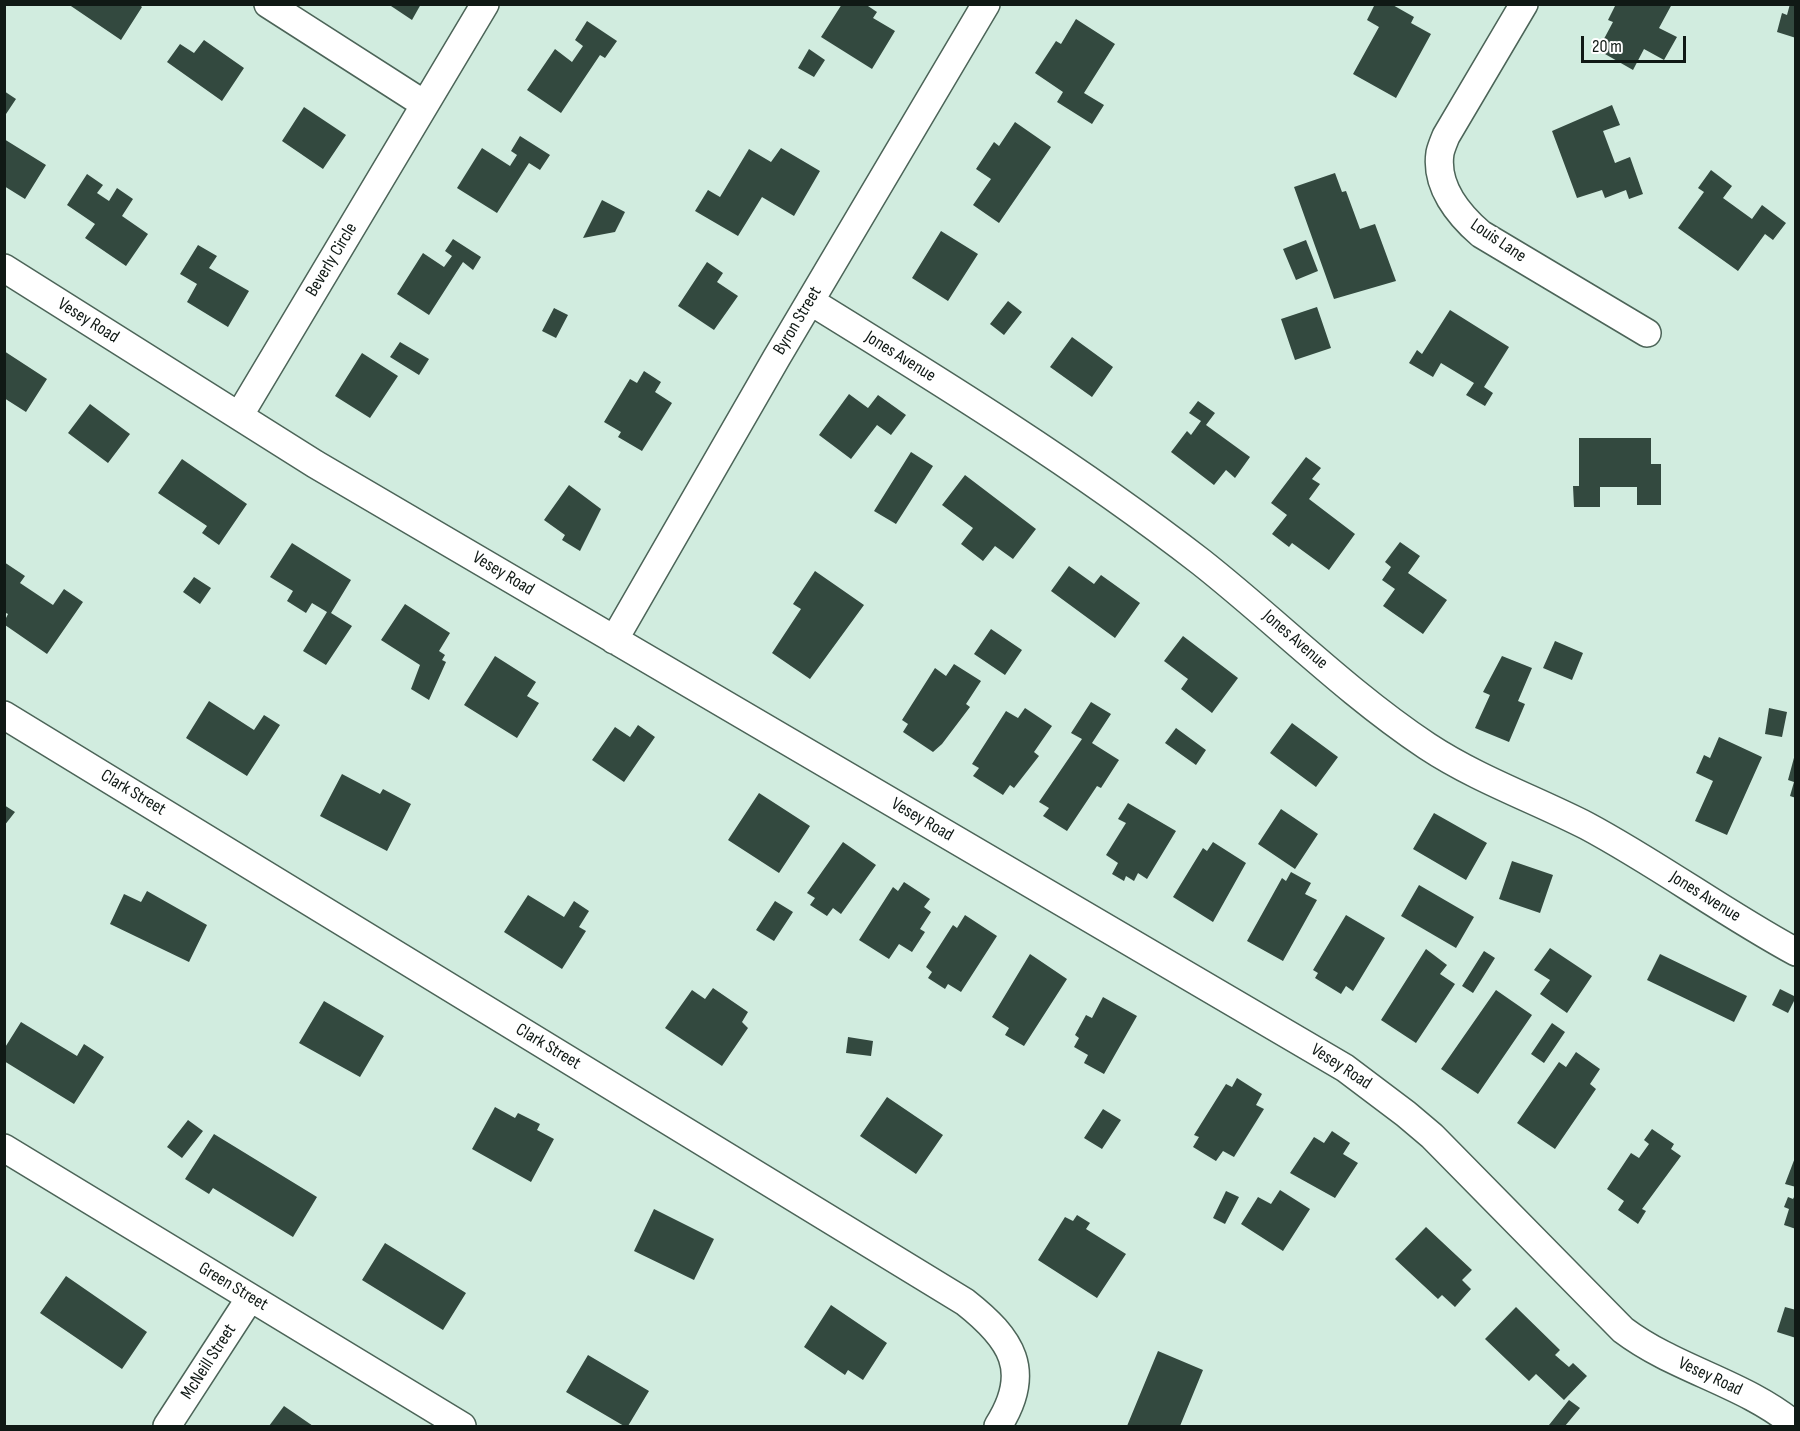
<!DOCTYPE html>
<style>
body{margin:0}
#map{position:relative;width:1800px;height:1431px;overflow:hidden;background:#d1ecdf;font-family:"Sofia Sans Condensed",sans-serif}
canvas{display:block}
.frame{position:absolute;inset:0;border:6px solid #101915;pointer-events:none}
.scale{position:absolute;left:1581px;top:36px;width:105px;height:27px;box-sizing:border-box;border:3px solid #101915;border-top:0;padding-left:8px;font-size:18px;line-height:21px;white-space:nowrap;color:#101915;-webkit-text-stroke:4px #fff;paint-order:stroke}
</style>
<div id="map">
<canvas width="1800" height="1431"></canvas>
<div class="frame"></div>
<div class="scale">20 m</div>
</div>
<script>
const g = document.querySelector('canvas').getContext('2d');
g.lineJoin = 'round';
function fillPath(path, color) { g.fillStyle = color; g.fill(path, 'evenodd'); }
function strokePath(path, color, width, dash) { g.strokeStyle = color; g.lineWidth = width; g.lineCap = dash ? 'butt' : 'round'; g.setLineDash(dash || []); g.stroke(path); }
function drawText(font, color, halo, rows, align = 'center') {
  g.font = font + ' "Sofia Sans Condensed",sans-serif'; g.lineWidth = 6; g.setLineDash([]); g.textBaseline = 'middle'; g.strokeStyle = halo; g.fillStyle = color; for (const [text, x, y, turn = 0] of rows) {
    g.save(); g.translate(x, y); g.rotate((+turn || 0) * Math.PI / 180); g.textAlign = isNaN(turn) ? turn : align; if (halo) g.strokeText(text, 0, 0); g.fillText(text, 0, 0); g.restore();
  }
}
const building = new Path2D(`
 M68,4H139L142,7L121,40Z
 M388,4H421L412,20Z
 M842,4H865L877,12L873,18L895,31L872,69L821,37Z
 M1375,4H1391L1414,17L1411,23L1431,34L1396,98L1353,74L1379,27L1367,20Z
 M1616,4H1672L1659,28L1677,37L1664,60L1644,49L1633,70L1598,50L1613,22L1608,20Z
 M1790,4H1796V38L1777,32L1782,13L1787,15Z
 M1076,19L1115,44L1084,93L1104,105L1092,124L1057,102L1063,92L1035,73L1056,41L1061,44Z
 M587,21L617,41L605,58L600,55L561,113L527,90L555,49L572,62L583,46L575,40Z
 M204,40L244,68L222,101L167,62L180,44L194,53Z
 M809,49L825,60L814,77L798,68Z
 M4,91L16,99L4,117Z
 M1612,105L1620,125L1603,131L1615,163L1630,157L1643,194L1629,199L1626,190L1605,198L1602,190L1577,198L1552,131Z
 M304,107L346,135L323,169L282,141Z
 M1015,122L1051,147L999,223L973,205L991,179L976,169L994,142L999,146Z
 M520,136L550,155L540,170L529,163L497,213L457,188L482,148L510,166L517,155L511,151Z
 M4,139L46,165L25,199L4,186Z
 M781,148L820,171L794,216L762,197L738,236L695,211L708,190L720,197L749,149L771,162Z
 M1711,170L1732,186L1723,198L1752,219L1762,205L1786,223L1773,240L1765,234L1738,271L1678,228L1704,192L1698,188Z
 M1335,173L1342,192L1346,191L1360,229L1375,224L1396,281L1334,299L1294,187Z
 M87,174L103,185L97,193L109,201L117,188L133,199L122,216L148,234L126,266L85,238L95,224L67,205Z
 M602,200L625,212L615,232L583,238Z
 M941,231L978,254L948,301L912,278Z
 M453,239L481,257L473,270L463,262L429,315L397,294L423,253L444,267L452,256L445,251Z
 M1306,240L1318,271L1296,280L1283,249Z
 M198,245L217,256L209,268L249,291L228,327L187,302L197,284L180,274Z
 M707,262L723,273L717,282L738,296L714,330L678,306Z
 M1008,301L1022,312L1004,335L990,324Z
 M1317,307L1331,348L1295,360L1281,319Z
 M554,308L568,315L556,338L542,331Z
 M1450,310L1509,347L1484,387L1493,393L1485,406L1466,395L1474,383L1441,363L1433,377L1409,363L1417,350L1422,354Z
 M1072,337L1113,367L1092,397L1050,367Z
 M400,342L429,359L419,375L390,357Z
 M4,351L47,379L26,412L4,398Z
 M362,353L398,376L370,418L335,396Z
 M644,371L661,382L655,392L672,403L642,451L618,437L621,432L604,422L630,379L637,383Z
 M849,394L868,408L878,395L906,415L891,435L877,425L851,459L819,435Z
 M1198,401L1215,413L1206,425L1250,457L1235,478L1226,470L1214,485L1171,452L1187,431L1191,435L1201,421L1189,413Z
 M90,404L130,434L108,463L68,433Z
 M1579,438H1651V464H1661V505H1637V487H1600V507H1574L1573,486H1579Z
 M911,452L933,466L896,524L874,511Z
 M1306,457L1321,468L1312,479L1320,484L1309,499L1355,534L1329,570L1292,543L1289,547L1272,534L1287,515L1271,503Z
 M182,459L247,504L219,545L202,533L207,526L158,493Z
 M965,475L1036,529L1013,559L995,546L983,561L961,544L973,528L942,505Z
 M569,485L601,509L580,551L562,540L565,535L544,520Z
 M1400,542L1420,556L1408,573L1447,600L1423,634L1383,606L1395,589L1382,580L1391,567L1385,562Z
 M292,543L351,580L331,613L352,626L326,665L303,651L327,612L312,603L306,613L287,601L293,591L270,577Z
 M4,562L25,576L20,583L53,605L64,589L83,602L47,654L5,625V620L8,614L4,612Z
 M1069,566L1094,584L1101,575L1140,603L1115,638L1051,591Z
 M815,571L864,605L810,679L772,653L801,609L793,604Z
 M194,577L211,588L200,604L183,592Z
 M405,604L450,633L439,651L445,655L442,660L446,662L429,700L411,689L420,665L381,640Z
 M991,629L1022,650L1005,675L974,654Z
 M1183,636L1238,678L1212,713L1181,689L1188,679L1164,661Z
 M1555,641L1583,653L1572,680L1543,668Z
 M495,656L536,682L527,696L539,703L517,738L464,705Z
 M1502,656L1532,668L1518,701L1525,704L1509,742L1475,728L1490,695L1483,692Z
 M954,664L981,681L966,704L970,707L942,744L933,752L903,732L908,724L902,720L935,668L946,676Z
 M209,701L254,730L264,715L280,725L247,776L186,738Z
 M1091,702L1111,714L1092,743L1119,760L1101,788L1097,786L1067,831L1043,816L1049,808L1039,802L1082,739L1071,733Z
 M1025,708L1052,726L1034,752L1039,756L1014,788L1010,785L1003,795L973,776L979,768L972,764L1006,711L1018,718Z
 M1769,708L1787,712L1782,737L1765,734Z
 M1292,723L1338,757L1316,787L1270,753Z
 M638,725L655,737L624,782L592,760L615,727L630,737Z
 M1176,728L1206,750L1196,765L1165,743Z
 M1719,737L1762,757L1727,835L1695,821L1713,781L1696,773L1704,755L1710,758Z
 M1795,754H1796V798L1790,796L1794,782L1788,780Z
 M342,774L380,794L383,789L411,804L387,851L320,816Z
 M759,793L810,826L779,873L728,840Z
 M1128,803L1176,831L1147,879L1138,873L1134,881L1126,876L1124,881L1112,874L1118,863L1106,855L1126,823L1118,819Z
 M4,805L15,812L4,826Z
 M1281,809L1318,834L1295,869L1258,844Z
 M1434,813L1487,843L1466,880L1413,849Z
 M843,842L876,865L841,914L833,908L827,916L810,905L815,898L807,893Z
 M1213,842L1246,863L1213,922L1173,897L1203,848L1207,851Z
 M1512,861L1553,875L1540,913L1499,899Z
 M1291,872L1311,883L1305,894L1317,900L1283,961L1247,941L1282,878L1286,881Z
 M904,882L930,899L924,907L931,912L920,929L925,932L912,952L899,944L889,959L859,940L893,887L898,891Z
 M1419,885L1474,917L1456,948L1401,916Z
 M147,891L207,925L189,962L110,924L124,894L141,902Z
 M528,895L564,917L574,901L589,911L579,927L586,931L562,969L504,932Z
 M775,901L793,912L774,941L756,930Z
 M965,915L997,936L961,992L948,984L945,989L928,978L932,972L926,967L953,925L957,928Z
 M1346,915L1385,938L1353,991L1346,986L1341,994L1315,978L1318,973L1313,970Z
 M1550,948L1592,976L1567,1013L1540,994L1550,980L1534,970Z
 M1426,949L1447,965L1440,974L1455,984L1416,1043L1381,1020Z
 M1484,951L1495,958L1473,993L1462,986Z
 M1030,954L1067,979L1024,1046L1005,1035L1009,1028L992,1017Z
 M1660,954L1747,996L1734,1022L1647,980Z
 M713,988L748,1012L742,1022L748,1028L722,1066L665,1028L692,990L705,999Z
 M1780,989L1796,997L1788,1013L1772,1005Z
 M1496,990L1532,1015L1478,1094L1441,1069Z
 M1103,997L1137,1016L1104,1074L1084,1063L1088,1055L1074,1047L1079,1038L1075,1035L1086,1015L1092,1018Z
 M324,1001L384,1036L360,1077L299,1043Z
 M21,1022L77,1056L84,1044L104,1057L74,1104L4,1061V1049Z
 M1552,1023L1565,1032L1544,1063L1531,1054Z
 M848,1037L873,1041L871,1056L846,1053Z
 M1576,1052L1600,1069L1590,1084L1596,1089L1555,1149L1517,1123L1559,1062L1566,1067Z
 M1237,1078L1262,1094L1256,1105L1264,1109L1234,1157L1223,1151L1216,1161L1193,1147L1199,1137L1194,1135L1226,1084L1232,1087Z
 M887,1097L943,1135L916,1174L860,1136Z
 M495,1107L515,1118L518,1113L540,1124L537,1130L554,1139L531,1182L472,1149Z
 M1103,1109L1121,1120L1102,1149L1084,1138Z
 M188,1120L203,1131L182,1158L167,1147Z
 M1652,1129L1674,1144L1671,1149L1681,1156L1642,1209L1646,1211L1638,1224L1618,1210L1624,1201L1607,1189L1631,1153L1639,1158L1649,1144L1644,1140Z
 M1332,1131L1350,1143L1343,1154L1358,1163L1335,1198L1290,1173L1314,1137L1324,1143Z
 M214,1134L317,1197L293,1237L213,1188L209,1194L185,1179Z
 M1796,1155V1187L1785,1184Z
 M1280,1190L1310,1209L1283,1251L1241,1224L1258,1197L1271,1204Z
 M1226,1191L1239,1197L1225,1224L1213,1218Z
 M1796,1193V1229L1784,1225L1789,1209L1784,1207L1788,1197L1793,1199Z
 M654,1209L714,1239L694,1280L634,1251Z
 M1077,1215L1090,1223L1086,1229L1126,1254L1097,1298L1038,1260L1065,1217L1073,1221Z
 M1426,1227L1472,1270L1462,1280L1471,1289L1455,1307L1442,1295L1438,1299L1395,1259Z
 M385,1243L466,1293L443,1330L362,1280Z
 M66,1276L147,1332L122,1369L40,1313Z
 M831,1305L887,1343L863,1380L848,1370L845,1375L804,1347Z
 M1516,1307L1560,1350L1555,1355L1569,1367L1573,1363L1587,1376L1564,1400L1536,1374L1529,1381L1485,1339Z
 M1785,1307L1796,1310V1338L1777,1332Z
 M1158,1351L1203,1370L1180,1426H1127Z
 M588,1355L649,1391L628,1426H624L566,1392Z
 M1569,1400L1580,1408L1565,1426H1551L1549,1425Z
 M284,1406L313,1426H269Z`);
const minor = new Path2D(`
 M268,4L424,104
 M1524,4L1446,136C1444,141 1441,148 1440,153C1435,186 1459,215 1481,234L1647,333
 M4,268L315,464L1345,1068L1406,1114L1432,1136L1623,1330C1676,1370 1745,1383 1796,1426
 M810,301C943,383 1077,466 1201,562C1277,622 1346,692 1427,746C1477,779 1534,799 1587,826C1658,864 1724,913 1796,952
 M239,416L485,4
 M614,640L777,357L986,4
 M4,715L965,1302C1012,1339 1033,1371 998,1426
 M4,1148L462,1426
 M167,1426L250,1298`);
const streetNames = [
 ["Louis Lane",1498,241,34],
 ["Beverly Circle",332,260,-59],
 ["Vesey Road",88,321,32],
 ["Byron Street",798,321,-59],
 ["Jones Avenue",900,357,32],
 ["Vesey Road",503,574,31],
 ["Jones Avenue",1295,640,41],
 ["Clark Street",133,793,31],
 ["Vesey Road",922,820,30],
 ["Jones Avenue",1705,897,32],
 ["Clark Street",548,1047,31],
 ["Vesey Road",1341,1067,33],
 ["Green Street",233,1287,31],
 ["McNeill Street",209,1362,-57],
 ["Vesey Road",1710,1377,25]
];
fillPath(building, '#33493f');
strokePath(minor, '#4c6458', 30);
strokePath(minor, '#fff', 27);
drawText('18px', '#101915', '#fff', streetNames);
</script>
